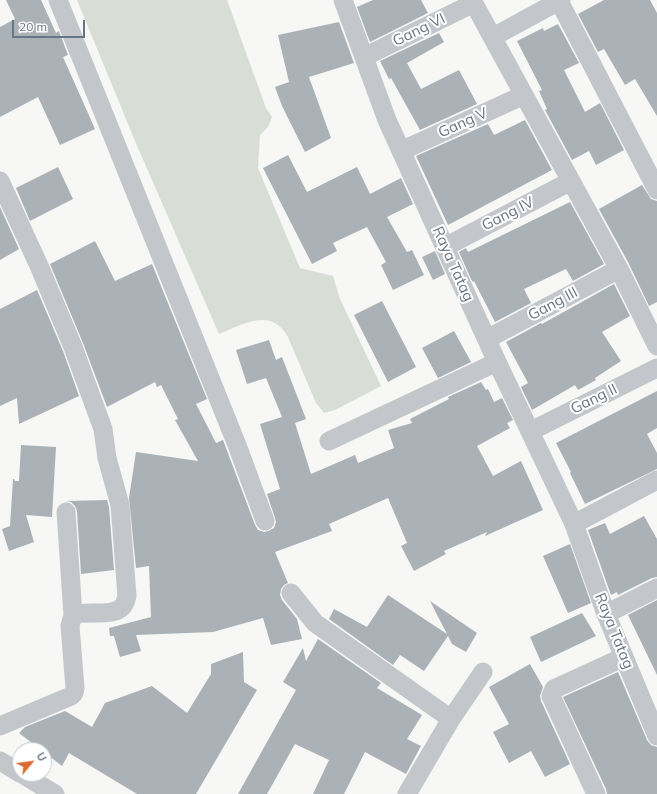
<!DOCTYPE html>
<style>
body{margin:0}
#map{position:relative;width:657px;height:794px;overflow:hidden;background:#f7f7f5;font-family:Mulish,sans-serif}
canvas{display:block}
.north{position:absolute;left:12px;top:742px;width:40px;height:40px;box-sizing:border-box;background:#fff;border:1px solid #c3c8ce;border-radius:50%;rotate:61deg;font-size:11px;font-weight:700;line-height:16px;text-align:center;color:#687584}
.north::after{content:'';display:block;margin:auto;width:14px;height:18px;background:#da6c32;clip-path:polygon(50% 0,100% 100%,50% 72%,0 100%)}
.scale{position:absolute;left:12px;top:20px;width:73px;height:18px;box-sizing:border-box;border:2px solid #687584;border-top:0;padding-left:5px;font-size:12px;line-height:14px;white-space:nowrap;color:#687584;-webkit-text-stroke:3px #fff;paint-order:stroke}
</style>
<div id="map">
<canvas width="657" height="794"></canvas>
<div class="north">U</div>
<div class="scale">20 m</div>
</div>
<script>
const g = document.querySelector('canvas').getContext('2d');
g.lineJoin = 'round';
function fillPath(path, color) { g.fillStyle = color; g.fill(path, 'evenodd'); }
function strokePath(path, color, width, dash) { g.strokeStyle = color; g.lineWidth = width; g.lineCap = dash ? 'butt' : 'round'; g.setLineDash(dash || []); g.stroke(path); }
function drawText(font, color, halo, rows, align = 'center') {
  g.font = font + ' Mulish,sans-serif'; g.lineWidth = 4; g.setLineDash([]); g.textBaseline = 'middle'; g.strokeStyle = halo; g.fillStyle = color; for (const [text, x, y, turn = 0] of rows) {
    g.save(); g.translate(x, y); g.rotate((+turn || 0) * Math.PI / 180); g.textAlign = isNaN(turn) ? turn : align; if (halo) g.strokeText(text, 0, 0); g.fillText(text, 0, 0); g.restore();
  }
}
const green = new Path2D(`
 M77,0H227L266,108L272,117L268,127L260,135L258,168L300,268L333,276L340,299L381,386L335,410L324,413L316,403L288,337C271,307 244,324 219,334L135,141Z`);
const building = new Path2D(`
 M6,0H41L56,33L59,31L68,55L63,57L95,129L60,145L38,97L0,117V27L15,19Z
 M373,0H421L428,13L370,42L357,7Z
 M604,0H650L657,13V116L635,79L625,85L604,49L598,52L578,14Z
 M339,22L354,63L309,77L331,138L305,152L282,106L275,87L289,82L278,35Z
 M558,24L579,63L564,70L585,112L600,103L624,150L596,165L589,151L572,160L545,110L547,109L539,91L542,90L517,41L543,28L544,31Z
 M439,33L444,42L407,63L421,89L459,70L477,104L420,130L391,78L389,79L380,61Z
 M525,120L552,170L448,225L416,156L488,124L494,135Z
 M288,155L307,192L357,167L370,194L401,178L413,204L387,217L407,252L412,250L424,275L393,290L381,265L386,262L367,227L333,243L337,251L312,264L263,168Z
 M58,167L73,199L30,221L16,188Z
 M642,185L651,199L657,201V302L649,306L629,264L599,209Z
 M570,202L604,264L573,281L566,269L524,289L531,303L495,322L474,281L473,282L471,279L459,252L466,248L468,252Z
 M0,207L19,249L0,260Z
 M95,241L115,281L152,264L207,399L196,404L216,443L223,440L255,525L258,530L264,532L268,531L274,528L276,522L275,518L267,494L280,489L260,424L282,417L266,378L247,384L236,350L269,340L276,360L282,357L306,419L295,423L311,474L355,455L358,463L394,448L388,430L412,423L410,419L449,399L448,397L481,382L486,390L488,389L494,402L502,398L513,420L507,423L510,428L477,446L493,476L521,461L543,510L485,536L487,532L444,551L446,554L414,571L401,546L407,543L388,498L329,524L332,531L275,552L288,583L284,585L281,589L280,595L282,600L297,619L302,639L271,645L263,618L213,632L136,635L141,651L120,657L114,636H110L109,628L151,617L149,566L136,568L129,498L136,452L198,461L175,420L178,419L161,385L157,387L155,382L107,407L83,343L50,264Z
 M435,251L445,274L433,280L422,257Z
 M614,284L630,316L602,332L621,361L595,378L596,380L578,390L575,385L532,410L521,387L528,383L506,342L541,323L542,324Z
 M37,290L63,351L79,396L19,424L17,398L0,406V309Z
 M382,301L416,367L388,382L354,315Z
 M454,331L471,362L438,378L422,348Z
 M657,391V428L647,434L657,453V469L585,504L570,473L571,472L556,443Z
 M21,445L56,447L52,517L26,515L34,542L9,551L2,529L10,526L13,479H14L15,481H19Z
 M107,500L109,507L114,570L81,574L77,511L75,506L71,502L66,501Z
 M644,516L657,539V577L652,578L618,595L617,592L611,595L588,530L605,523L610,534Z
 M570,544L591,603L568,613L543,556Z
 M388,595L447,634L430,601L477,633L466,652L452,644L448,636L424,671L400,655L393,665L329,619L334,609L367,627Z
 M657,600V675L628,615Z
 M582,613L596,636L541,662L530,637Z
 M318,639L381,683L377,688L422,715L407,739L421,746L406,774L365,752L344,794H313L329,760L295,744L267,794H238L296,690L283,682L303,648L306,661Z
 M243,652L244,682L257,690L196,794H137L69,753L62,766L44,752V750H41L19,733L25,727L65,711L92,727L105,703L152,686L187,713L211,674V664Z
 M530,664L543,687L540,696L541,701L570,764L545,777L531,751L509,763L493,732L509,724L489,687Z
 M618,672L647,740L651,745L657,747V794H607L606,789L563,697Z`);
const minor = new Path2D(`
 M58,0L237,445L265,521
 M343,0L387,120L497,362L574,524L606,614L657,736
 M472,0L619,269L657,346
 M559,1L657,190
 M493,37L561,0
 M364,57L474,3
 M401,151L524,95
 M0,181L40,268L73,347L103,429L107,458L120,505L127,596C126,600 125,605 121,608C111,617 86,610 73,615L70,626L75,688L74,693L71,696L0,726
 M445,247L571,181
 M487,339L619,269
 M531,431L657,368
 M329,441L497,362
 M66,512L73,615
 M574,524L657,480
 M291,593L315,623L451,719
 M606,614L657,588
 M0,761L20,773
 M22,774L55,794
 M407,794L451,719L483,672
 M596,794L551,696L554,689L624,657`);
const streetNames = [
 ["Gang VI",419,30,-26],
 ["Gang V",463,123,-24],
 ["Gang IV",508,214,-27],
 ["Raya Tatag",453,264,66],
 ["Gang III",553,304,-28],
 ["Gang II",594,399,-26],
 ["Raya Tatag",614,631,68]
];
fillPath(green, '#d8ded6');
fillPath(building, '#aab1b7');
strokePath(minor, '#c3c6ca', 19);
drawText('15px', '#687584', '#fff', streetNames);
</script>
